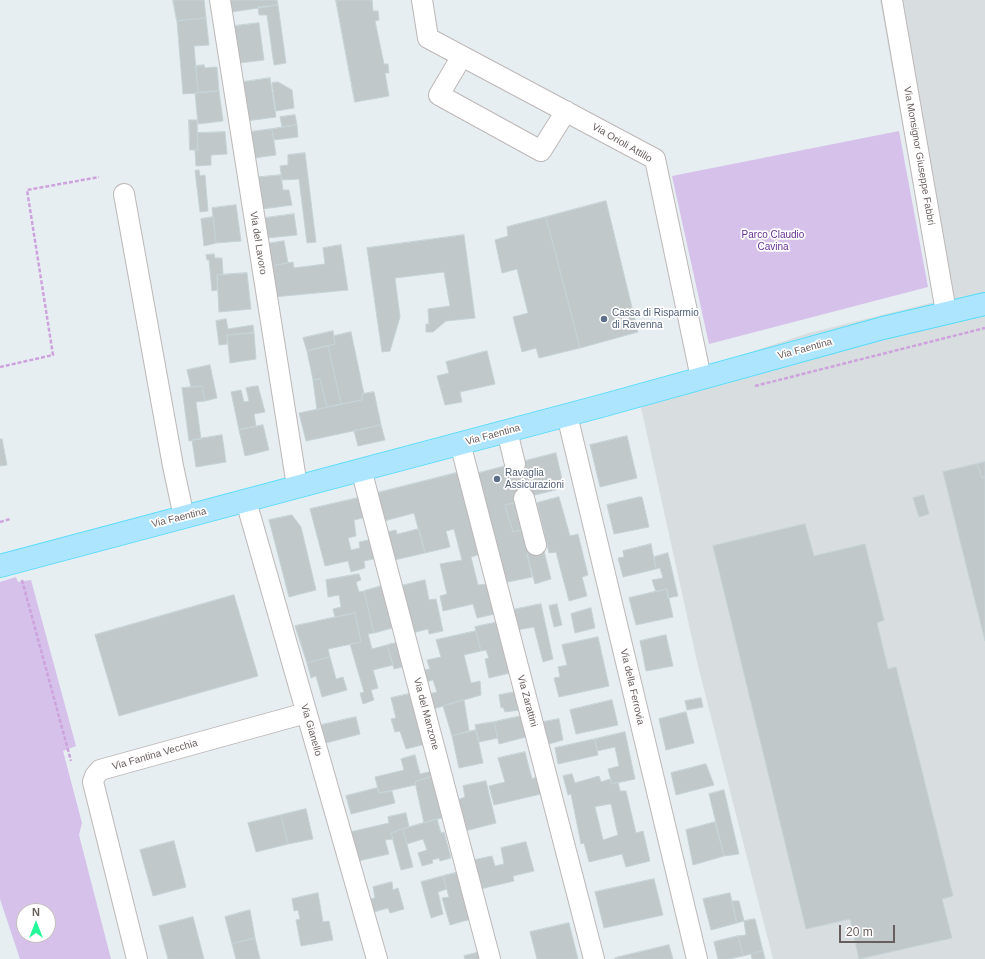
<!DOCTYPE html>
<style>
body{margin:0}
#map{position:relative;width:985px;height:959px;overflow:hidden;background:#e6eef1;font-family:Helvetica,sans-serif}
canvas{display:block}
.north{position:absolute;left:16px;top:903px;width:40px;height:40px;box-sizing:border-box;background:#fff;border:1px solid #c3bfbe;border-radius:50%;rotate:0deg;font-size:11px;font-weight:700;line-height:16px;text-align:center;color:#685e5d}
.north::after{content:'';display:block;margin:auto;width:14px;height:18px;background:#25f899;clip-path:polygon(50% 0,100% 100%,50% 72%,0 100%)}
.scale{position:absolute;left:839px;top:925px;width:56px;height:18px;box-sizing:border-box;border:2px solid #685e5d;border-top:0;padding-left:5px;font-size:12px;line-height:14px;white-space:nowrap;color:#685e5d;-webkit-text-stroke:3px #fff;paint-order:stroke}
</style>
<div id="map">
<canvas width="985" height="959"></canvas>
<div class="north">N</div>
<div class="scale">20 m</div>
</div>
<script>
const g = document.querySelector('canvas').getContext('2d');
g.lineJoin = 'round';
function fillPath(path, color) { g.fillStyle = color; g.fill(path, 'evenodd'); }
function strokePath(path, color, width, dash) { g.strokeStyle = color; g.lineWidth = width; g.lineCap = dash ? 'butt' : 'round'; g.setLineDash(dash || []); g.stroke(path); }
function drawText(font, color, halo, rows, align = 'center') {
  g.font = font + ' Helvetica,sans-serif'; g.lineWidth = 3.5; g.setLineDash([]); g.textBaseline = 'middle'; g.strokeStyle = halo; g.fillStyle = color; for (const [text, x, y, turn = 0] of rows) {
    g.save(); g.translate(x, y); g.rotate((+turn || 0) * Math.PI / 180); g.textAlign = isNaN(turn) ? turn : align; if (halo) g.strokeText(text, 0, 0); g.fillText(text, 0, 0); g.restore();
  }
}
const industrial = new Path2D(`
 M880,0H985V959H773L698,666L637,389L809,333L934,302Z`);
const green = new Path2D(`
 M899,131L928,287L709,344L672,176Z
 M16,577L18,582L31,580L76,746L63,751L82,823L79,835L111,959H20L0,899V582ZM24,911H48V935H24Z`);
const building = new Path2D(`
 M173,0H204L206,18L177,21Z
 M230,0H277L278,5L232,12Z
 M336,0H372L373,11H378L379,20L375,21L384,64H388L389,73H385L389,96L355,102Z
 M278,5L286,63L274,65L267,15H259L258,7Z
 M206,18L209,45L194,46L198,93L183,94L177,21Z
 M259,23L264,60L239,63L234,26Z
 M204,65L205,68L217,67L219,91L198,93L196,66Z
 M270,78L276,117L246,121L243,82Z
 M278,82L292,90L294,108L276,111L272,83Z
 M219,91L223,121L198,124L195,93Z
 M295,115L297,125L282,127L280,117Z
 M189,120H197L198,150H190Z
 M297,125L298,137L274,140L272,129Z
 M272,129L276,155L254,158L250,132Z
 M225,132L227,154L211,155V165L196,166L195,150H198L197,133Z
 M305,153L316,242L307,243L299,179L282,180L280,166L288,165V155Z
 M199,170L200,176L205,175L208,211L200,212L195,171Z
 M281,175L283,190H289L292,205L262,209L251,178Z
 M606,201L638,332L580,348L546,217Z
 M236,205L241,241L216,243L212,208Z
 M294,214L297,235L267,238L265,218Z
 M213,217L216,243L204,246L201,219Z
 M546,217L580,348L539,358L536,348L522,352L513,317L528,313L517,269L502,273L495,240L508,236L507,227Z
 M464,235L475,318L446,321L433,332H426V324H429L428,309L450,306L444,272L395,278L400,317L390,351L382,352L367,248Z
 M284,241L288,263L270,266L266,244Z
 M341,245L348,290L274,297L270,266L293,262L294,268L325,264L323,248Z
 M214,254L215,258H222L223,274L217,275V290L212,291L209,260H207L206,255Z
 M247,273L251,309L219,312L217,275Z
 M226,319L228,329L253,325L254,333L227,335V344L219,345L216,321Z
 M333,331L335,344L307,351L303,338Z
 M351,332L364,394H362V400L341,404L328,346L335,344L334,336Z
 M254,333L256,359L230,363L227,335Z
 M328,346L341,404L327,407L320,379L313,380L307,351Z
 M487,351L495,384L460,392L462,402L445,405L437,376L449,373L446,362Z
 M210,365L217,398L205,401L202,386L191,387L187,370Z
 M320,379L327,407L317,410L313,380Z
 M202,386L205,401L196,402L201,439L189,441L182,388Z
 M258,386L265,412L254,414L256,426L239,430L231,392L241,390L244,402L249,401L246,388Z
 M374,392L381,425L306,441L299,413L362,400V394Z
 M263,425L269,450L245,456L239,430Z
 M381,425L385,440L358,446L354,431Z
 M222,435L226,462L196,467L192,440Z
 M627,436L637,478L600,487L590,445Z
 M0,439H2L7,465L0,466Z
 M556,453L564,488L518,499L519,502L505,505L513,532L525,529L531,553L527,554L532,577L503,583L475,474Z
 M985,462V477L982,478L977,464Z
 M977,464L982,478L985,477V641L943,472Z
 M460,472L481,554L471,557L478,585L488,584L495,614L477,618L473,604L443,611L440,596L447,594L440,564L462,560L454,529L446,531L450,547L425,553L414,513L384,521L377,493Z
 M924,495L929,514L919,517L913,498Z
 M362,497L367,517L354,520L356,536L348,538L351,550L360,548L359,542L373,539L378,558L364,561L365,568L351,572L348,561L325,566L310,509Z
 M559,497L570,536L578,534L588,575L582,577L587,596L569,601L556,552L549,553L537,503Z
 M639,497H642L649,527L614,534L607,505Z
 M519,502L525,529L513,532L505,505Z
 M292,515L301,527L316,590L289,597L269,520Z
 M805,524L814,556L865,544L884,620L877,623L888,669L896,667L953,896L942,899L952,938L859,959L850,919L806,929L713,546Z
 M419,529L425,553L394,560L387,532L396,530L397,534Z
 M651,544L656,569L623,577L618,558L624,557L623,551Z
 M544,551L551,579L535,584L527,554Z
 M668,553L678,596L668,598L667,589L656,592L652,580L663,578L660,568L656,569L654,557Z
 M359,574L361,580L356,582L359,592L364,591L374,633L368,634L372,649L387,645L393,665L373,670L378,688L371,690L374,700L363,704L360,693L364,692L350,644L361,642L355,613L335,617L333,609L341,607L339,595L328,597L326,580Z
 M425,580L429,600L436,599L443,631L429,634L428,629L412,633L401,586Z
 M385,585L396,627L374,633L364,591Z
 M667,589L673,617L636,625L629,598Z
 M234,595L258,676L119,716L95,635Z
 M541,604L553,659L543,662L534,627L517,630L512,610Z
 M557,604L562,625L554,627L549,606Z
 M591,608L595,628L575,633L571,614Z
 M355,613L361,642L328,649L330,657L307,663L295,626Z
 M498,622L510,673L489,678L485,659L489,658L486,650L481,651L475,627Z
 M476,631L481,651L464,655L471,683L480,681L481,695L433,709L429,694L437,692L433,680L426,682L423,670L430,669L427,660L441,657L436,640Z
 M666,635L673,666L646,671L640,641Z
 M598,637L609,686L559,697L554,678L560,677L558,667L567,665L562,645Z
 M400,642L406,666L394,669L387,645Z
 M330,657L336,679L343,677L347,690L322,697L316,676L311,678L307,663Z
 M515,692L520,710L505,712L503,707L501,708L499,695Z
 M413,693L426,744L406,749L400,731L395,732L391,719L396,718L391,698Z
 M701,698L703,707L687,710L685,701Z
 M464,700L469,731L452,736L443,706Z
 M612,700L618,725L576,734L570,710Z
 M686,712L694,743L666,750L659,719Z
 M521,716L526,737L499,744L494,722Z
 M356,717L360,734L326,743L321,725Z
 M559,719L563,740L549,744L543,722Z
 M494,722L498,738L479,742L475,725Z
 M476,730L483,763L459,768L452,736Z
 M625,732L635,779L612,784L608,769L619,766L615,747L597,751L595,739Z
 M595,739L598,755L558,764L555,748Z
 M525,752L532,779L536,777L541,794L494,805L489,786L505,782L498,758Z
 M415,755L420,774L433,771L434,776L415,782V785L379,793L375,777L404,770L401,759Z
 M706,764L714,785L676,795L671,773Z
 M572,774L575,783L599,776L601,782L610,779L612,784L618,782L620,791H626L636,833L643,831L650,861L626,867L622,854L589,862L584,843L581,844L571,794L568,795L563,776ZM611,804L618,835L603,840L595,807Z
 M434,776L445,817L424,823L415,782Z
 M486,781L496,823L465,831L457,800L465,797L463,786Z
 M377,788L379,793L392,791L395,803L351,814L346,796Z
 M724,790L739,854L724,856L709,794Z
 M306,809L313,839L288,844L281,815Z
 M406,813L409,827L391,833L393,839L385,840L389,854L358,861L350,832L389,823L388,817Z
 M281,815L288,844L256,852L248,823Z
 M437,819L441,833L444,832L451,858L440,861L439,858L432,860L433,863L422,866L418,853L427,850L423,839L407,844L403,829Z
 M715,822L724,856L693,865L686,830Z
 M403,829L413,867L401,870L391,833Z
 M174,841L186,887L153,896L140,850Z
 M526,842L534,871L513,876L514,881L480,889L473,860L492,856L495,866L504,864L501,848Z
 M459,872L471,919L450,925L442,898L449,897L443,876Z
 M443,876L447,889L438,892L443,914L431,918L421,882Z
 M654,879L663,915L604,928L595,892Z
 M392,882L393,890L398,888L404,909L390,913L388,908L374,912L371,899L375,898L373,887Z
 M318,893L323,922L329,921L333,940L301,946L296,920L300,919L298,910L294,911L292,899Z
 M730,893L737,923L711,930L703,899Z
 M732,901H739L744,921L737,923Z
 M250,910L255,938L232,944L225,917Z
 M193,917L204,959H168L159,926Z
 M755,919L763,951L743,956L738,936L746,935L744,921Z
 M569,923L578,959H537L530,932Z
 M738,936L743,956L729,959H718L714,942Z
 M255,938L260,959H236L232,944Z
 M669,945L673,959H615V958Z
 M763,951L765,959H752L751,954Z
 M480,952L482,959H465L464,956Z`);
const minorTunnel = new Path2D(`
 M515,464L524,498`);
const path = new Path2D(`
 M0,367L53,355L27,190L99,177
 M755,386L985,328
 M0,522L10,519
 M22,580L71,761`);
const minor = new Path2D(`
 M220,0L297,486
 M422,0L428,38L655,159L701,378
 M892,0L946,312
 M462,56L439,95L541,151L566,111
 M124,194L173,466L184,517
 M567,415L697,959
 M507,431L515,464
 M460,443L594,959
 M361,469L490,959
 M524,498L536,545
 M246,501L377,959
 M137,959L93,782L95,776L100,770L306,713`);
const major = new Path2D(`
 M0,566L601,406L883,328L985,304`);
const markers = [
 [604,319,4,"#5c6f8a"],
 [497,479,4,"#5c6f8a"]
];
const streetNames = [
 ["Via Orioli Attilio",622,143,30],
 ["Via Monsignor Giuseppe Fabbri",919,156,80],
 ["Via del Lavoro",258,243,81],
 ["Via Faentina",805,349,-15],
 ["Via Faentina",493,435,-15],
 ["Via Faentina",179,518,-14],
 ["Via della Ferrovia",632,687,77],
 ["Via Zarattini",527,701,75],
 ["Via del Manzone",426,714,75],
 ["Via Gianello",311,730,74],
 ["Via Fantina Vecchia",155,755,-16]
];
const parkNames = [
 ["Parco Claudio",773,235],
 ["Cavina",773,247]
];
const serviceNames = [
 ["Cassa di Risparmio",612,313],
 ["di Ravenna",612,325],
 ["Ravaglia",505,473],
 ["Assicurazioni",505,485]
];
fillPath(industrial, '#d8dee0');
fillPath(green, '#d5c1ea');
fillPath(building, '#c1c8ca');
strokePath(building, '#c4d3d7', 1);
strokePath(minorTunnel, '#c6cacc', 20, [20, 10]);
strokePath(minor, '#beb7b6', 22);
strokePath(major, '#53dcfd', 24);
strokePath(path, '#cea3dd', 2.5, [4, 2]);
strokePath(minor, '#fff', 20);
strokePath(major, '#ade5ff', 22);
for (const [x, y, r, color] of markers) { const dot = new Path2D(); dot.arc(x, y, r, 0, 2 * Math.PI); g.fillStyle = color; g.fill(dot); strokePath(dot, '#fff', 1.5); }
drawText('10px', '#685e5d', '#fff', streetNames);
drawText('10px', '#643193', '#fff', parkNames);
drawText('10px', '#4e5e75', '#fff', serviceNames, 'left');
</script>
